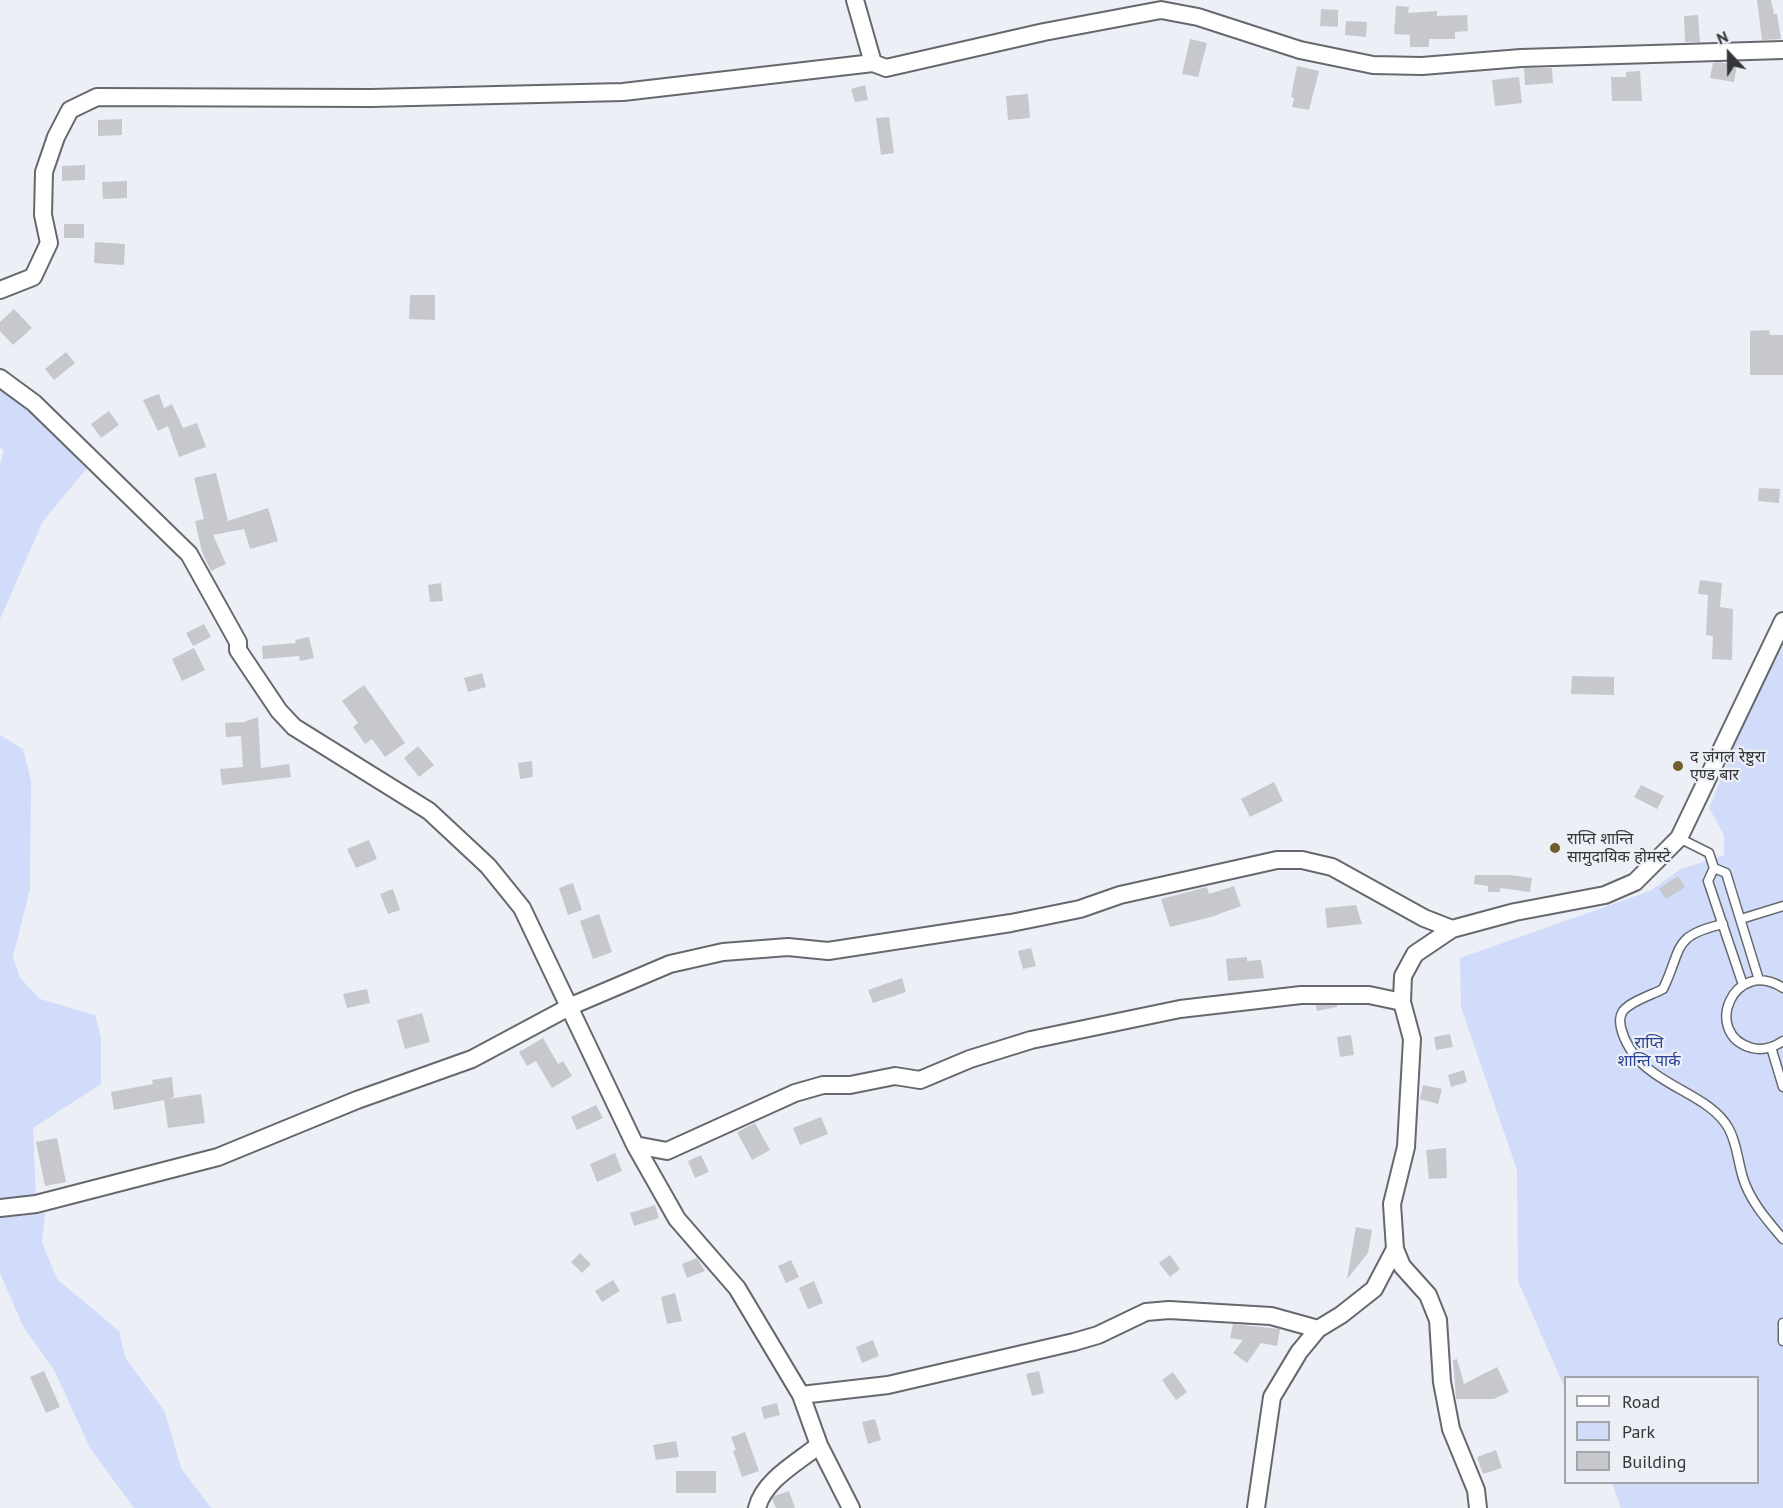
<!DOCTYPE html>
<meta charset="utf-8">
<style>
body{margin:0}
#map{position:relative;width:1783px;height:1508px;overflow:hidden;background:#eceff5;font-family:"PT Sans",sans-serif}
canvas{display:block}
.legend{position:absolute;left:1564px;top:1376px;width:195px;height:108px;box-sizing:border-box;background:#eceff5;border:2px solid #a3a5aa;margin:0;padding:8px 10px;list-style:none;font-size:18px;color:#353639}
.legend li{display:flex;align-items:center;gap:12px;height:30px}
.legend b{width:30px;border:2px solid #a3a5aa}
.north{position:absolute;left:1699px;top:24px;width:60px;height:60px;-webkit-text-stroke:4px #eceff5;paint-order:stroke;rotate:338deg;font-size:16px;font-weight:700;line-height:24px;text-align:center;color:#353639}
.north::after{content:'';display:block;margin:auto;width:21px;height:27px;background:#353639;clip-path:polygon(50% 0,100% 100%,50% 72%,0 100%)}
</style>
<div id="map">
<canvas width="1783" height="1508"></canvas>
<ul class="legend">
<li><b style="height:8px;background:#fff"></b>Road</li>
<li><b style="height:16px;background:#d0dcfa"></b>Park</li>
<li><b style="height:16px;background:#c6c8ce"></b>Building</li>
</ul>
<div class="north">N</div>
</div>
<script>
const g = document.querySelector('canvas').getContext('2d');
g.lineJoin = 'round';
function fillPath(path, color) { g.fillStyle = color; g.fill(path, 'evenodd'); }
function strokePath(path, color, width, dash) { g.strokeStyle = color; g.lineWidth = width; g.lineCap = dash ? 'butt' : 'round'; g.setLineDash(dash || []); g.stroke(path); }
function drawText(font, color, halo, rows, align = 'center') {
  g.font = font + ' "PT Sans","Noto Sans Devanagari",sans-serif'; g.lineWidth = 4.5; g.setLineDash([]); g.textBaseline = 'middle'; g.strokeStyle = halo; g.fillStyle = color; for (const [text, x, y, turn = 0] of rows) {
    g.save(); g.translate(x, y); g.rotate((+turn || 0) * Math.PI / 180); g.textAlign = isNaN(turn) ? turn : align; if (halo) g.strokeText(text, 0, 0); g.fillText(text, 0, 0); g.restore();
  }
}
const green = new Path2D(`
 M0,386L31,409L87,468L43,521L0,619V464L4,451L0,447Z
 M1783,647V1508H1621L1612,1483L1758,1482V1378H1566L1565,1389L1518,1281L1517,1170L1461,1007L1460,958L1650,891L1681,869L1724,855V835L1709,808L1752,703Z
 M0,735L23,749L31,781L30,889L13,957L20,978L40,999L95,1015L101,1037V1084L33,1128L36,1198L0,1199Z
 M45,1213L42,1242L57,1279L119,1331L125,1357L165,1412L181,1468L211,1508H134L90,1448L54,1370L23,1326L0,1273V1218Z`);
const building = new Path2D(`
 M1757,0H1771L1774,14H1777L1781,39L1762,40Z
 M1396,6L1409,7L1408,13L1437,11V16L1467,15L1468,31L1455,32V39H1429V47H1410V35L1394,34Z
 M1321,9L1338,10V27L1320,26Z
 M1698,15L1700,42H1685L1684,16Z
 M1346,21L1367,22L1366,37L1345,35Z
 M1190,39L1207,43L1198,77L1182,74Z
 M1719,62L1737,65L1734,82L1710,78L1713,63Z
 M1297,66L1319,71L1309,110L1292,107L1294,98L1291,97Z
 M1524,68H1552L1553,83L1525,85Z
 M1640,71L1642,101H1612L1611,77H1626V72Z
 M1519,77L1522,103L1495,106L1492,80Z
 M865,85L868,100L855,102L851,89Z
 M1028,94L1030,118L1008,120L1006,96Z
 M889,117L894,153L881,155L876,118Z
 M122,119V135L98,136V120Z
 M85,165V180L62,181V166Z
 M127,181V198L103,199L102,182Z
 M64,224H84V238H64Z
 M95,242L125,244L124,265L94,263Z
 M410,295H435V320L409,319Z
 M14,309L32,328L13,345L0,331V322Z
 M1769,330L1770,335H1783V375H1750V331Z
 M66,352L75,363L54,380L45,369Z
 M159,394L164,408L172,404L183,428L197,423L206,447L179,457L168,426L158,431L143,400Z
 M109,411L119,425L101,438L91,424Z
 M216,473L228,521L268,508L278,541L250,549L244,529L213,535L226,564L211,571L202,552L195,521L204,519L194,478Z
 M1759,488L1780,489L1779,503L1758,501Z
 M1700,580L1722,583L1720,607L1733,609L1732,660L1712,659L1713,636L1706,635L1708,595L1698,594Z
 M441,583L443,601L430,602L428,585Z
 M204,624L211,637L193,646L186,633Z
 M309,637L314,658L300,661L299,656L263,659L262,646L296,643L295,640Z
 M194,648L205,670L182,681L172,659Z
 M482,673L486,687L468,692L464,678Z
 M1572,676L1614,677V695L1571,694Z
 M364,685L405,743L385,757L372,739L365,744L353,727L358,723L342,701Z
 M258,717L261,768L289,764L291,777L222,785L220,769L243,767L241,736L226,737L225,723L244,722Z
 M418,746L434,765L419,777L404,758Z
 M532,761L533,777L520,779L518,763Z
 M1274,782L1283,801L1250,817L1241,799Z
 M1641,785L1664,796L1657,809L1634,797Z
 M369,840L377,859L356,868L347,849Z
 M1475,875H1510L1532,878L1530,892L1500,888V892H1488V886L1474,884Z
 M1678,876L1685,887L1666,899L1659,889Z
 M573,883L582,910L568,915L559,888Z
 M1234,886L1241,906L1211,917L1170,927L1161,899L1207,887L1209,894Z
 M393,889L400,910L388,914L380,894Z
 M1356,905L1362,924L1327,928L1325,908Z
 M599,914L612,952L593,959L580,921Z
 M1031,948L1036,966L1023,969L1018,951Z
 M1247,957V961L1261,960L1264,978L1228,981L1226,959Z
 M902,978L906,992L873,1003L868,990Z
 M367,989L370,1003L347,1008L343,994Z
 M1316,1005H1337V1007L1317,1011Z
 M422,1013L430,1042L405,1049L397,1020Z
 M1450,1034L1453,1047L1436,1050L1434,1037Z
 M1351,1035L1354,1055L1340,1057L1337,1037Z
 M543,1038L558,1064L563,1061L572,1076L552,1088L536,1061L527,1066L519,1052Z
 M1464,1070L1467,1082L1451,1087L1448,1075Z
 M172,1077L174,1097L168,1099L201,1094L205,1123L168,1128L164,1100L114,1110L111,1092L153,1084L152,1080Z
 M1423,1085L1442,1089L1438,1104L1420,1099Z
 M596,1105L603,1118L577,1130L571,1117Z
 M821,1117L828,1134L800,1145L793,1128Z
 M755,1123L770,1150L752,1160L737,1132Z
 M57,1138L66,1182L45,1186L36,1142Z
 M1446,1148L1447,1178L1429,1179L1426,1150Z
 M615,1153L622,1171L597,1182L590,1164Z
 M701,1155L709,1172L695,1178L688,1161Z
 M655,1205L659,1218L634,1226L630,1213Z
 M1356,1227L1372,1230L1368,1253L1347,1279Z
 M580,1253L591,1264L582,1273L571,1262Z
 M1170,1255L1180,1269L1170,1277L1159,1263Z
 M697,1258L705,1271L687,1278L682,1264Z
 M791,1260L799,1277L786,1283L778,1266Z
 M613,1280L620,1291L602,1302L595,1291Z
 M814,1281L823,1303L808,1309L799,1288Z
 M675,1293L682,1321L667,1324L661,1297Z
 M1233,1324L1280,1329L1277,1346L1261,1343L1247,1363L1233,1353L1243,1340L1230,1338Z
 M873,1340L879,1356L862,1363L856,1347Z
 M1457,1359L1464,1384L1497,1367L1509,1392L1494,1399H1456L1453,1360Z
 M44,1371L60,1407L46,1413L30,1377Z
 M1039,1371L1044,1393L1032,1396L1026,1374Z
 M1173,1372L1187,1392L1176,1400L1162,1380Z
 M777,1403L780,1415L764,1419L761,1407Z
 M875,1419L881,1440L868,1444L862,1422Z
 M745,1432L759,1471L742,1477L733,1451L736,1450L731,1437Z
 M676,1441L679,1457L656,1460L653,1445Z
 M1496,1450L1502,1468L1483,1474L1477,1457Z
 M676,1471H716V1493H676Z
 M789,1491L795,1508H776L772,1499L774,1496Z`);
const lane = new Path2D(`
 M1679,838L1709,853L1714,868L1708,881L1743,985
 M1714,868L1726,873L1759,980
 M1741,919L1783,906
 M1723,924C1671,936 1683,948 1663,989C1652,995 1631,1001 1623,1011C1619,1017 1620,1022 1621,1028C1636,1086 1707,1088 1729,1129C1737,1144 1738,1162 1743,1178C1750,1201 1767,1220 1783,1239
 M1783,988C1734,956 1701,1034 1752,1048C1764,1051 1774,1047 1783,1041
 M1771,1047L1783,1087
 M1783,1323V1341`);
const street = new Path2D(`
 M855,0L873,63L886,68L1044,32L1161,10L1198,17L1300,50L1373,65L1422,66L1521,58L1783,50
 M0,290L33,277L49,243L43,215L44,172L56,137L70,110L97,97L371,98L623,92L873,63
 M0,378L34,403L189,554L238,642V650L279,711L294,727L429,811L488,866L522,908L635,1145L677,1219L737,1288L801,1395L819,1445L851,1508
 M635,1145L667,1151L795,1093L823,1085H850L895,1076L920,1080L970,1059L1031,1040L1180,1009L1301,995H1369L1402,1002
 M0,1208L36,1204L218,1157L357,1100L472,1059L571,1006L670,964L723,952L788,947L828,951L1011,923L1080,909L1120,895L1277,860H1302L1332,867L1424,918L1452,929
 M1395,1249L1402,1266L1428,1295L1438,1320L1442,1382L1451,1429L1476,1490L1478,1508
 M801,1395L888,1385L1074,1342L1098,1335L1146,1312L1169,1310L1271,1316L1318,1329
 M757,1508C764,1480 797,1463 819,1445
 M1256,1508L1272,1397L1299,1352L1318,1329L1341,1315L1374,1289L1395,1249L1392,1204L1406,1147L1412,1039L1402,1002L1403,976L1415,954L1452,929L1515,912L1605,895L1635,882L1679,838L1783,621`);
const markers = [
 [1678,766,6,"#705d2c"],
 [1555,848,6,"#705d2c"]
];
const poiNames = [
 ["द जंगल रेष्टुरा",1690,757],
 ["एण्ड बार",1690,775],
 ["राप्ति शान्ति",1567,839],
 ["सामुदायिक होमस्टे",1567,857]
];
const parkNames = [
 ["राप्ति",1649,1043],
 ["शान्ति पार्क",1649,1061]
];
fillPath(green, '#d0dcfa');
fillPath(building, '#c6c8ce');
strokePath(lane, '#65686d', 11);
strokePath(street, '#65686d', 20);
strokePath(lane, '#fff', 8);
strokePath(street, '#fff', 16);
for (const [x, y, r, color] of markers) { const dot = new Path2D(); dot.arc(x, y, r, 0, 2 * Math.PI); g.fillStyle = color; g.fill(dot); strokePath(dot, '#eceff5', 2); }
drawText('16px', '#353639', '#eceff5', poiNames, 'left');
drawText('16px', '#273f92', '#eceff5', parkNames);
</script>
